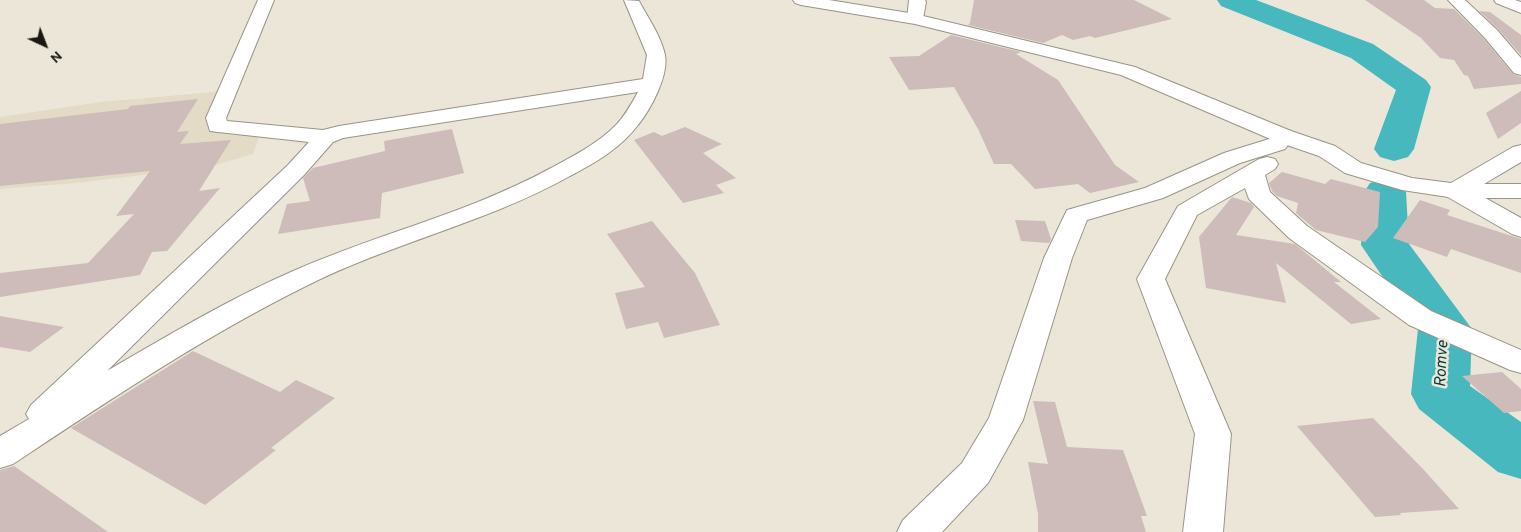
<!DOCTYPE html>
<style>
body{margin:0}
#map{position:relative;width:1521px;height:532px;overflow:hidden;background:#ebe6d8;font-family:Overpass,sans-serif}
canvas{display:block}
.north{position:absolute;left:20px;top:20px;width:50px;height:50px;-webkit-text-stroke:4px #ebe6d8;paint-order:stroke;rotate:137deg;font-size:14px;font-weight:700;line-height:20px;text-align:center;color:#1a1813}
.north::after{content:'';display:block;margin:auto;width:18px;height:22px;background:#1a1813;clip-path:polygon(50% 0,100% 100%,50% 72%,0 100%)}
</style>
<div id="map">
<canvas width="1521" height="532"></canvas>
<div class="north">N</div>
</div>
<script>
const g = document.querySelector('canvas').getContext('2d');
g.lineJoin = 'round';
function fillPath(path, color) { g.fillStyle = color; g.fill(path, 'evenodd'); }
function strokePath(path, color, width, dash) { g.strokeStyle = color; g.lineWidth = width; g.lineCap = dash ? 'butt' : 'round'; g.setLineDash(dash || []); g.stroke(path); }
function drawText(font, color, halo, rows, align = 'center') {
  g.font = font + ' Overpass,sans-serif'; g.lineWidth = 5; g.setLineDash([]); g.textBaseline = 'middle'; g.strokeStyle = halo; g.fillStyle = color; for (const [text, x, y, turn = 0] of rows) {
    g.save(); g.translate(x, y); g.rotate((+turn || 0) * Math.PI / 180); g.textAlign = isNaN(turn) ? turn : align; if (halo) g.strokeText(text, 0, 0); g.fillText(text, 0, 0); g.restore();
  }
}
const built = new Path2D(`
 M225,91V125L263,126L253,154L209,167L76,183L0,189V117L101,102Z`);
const river = new Path2D(`
 M1217,0H1256L1373,44L1426,80L1431,87L1414,149L1408,157L1394,161L1380,157L1374,149L1396,90L1351,58L1221,6Z
 M1385,179L1400,183L1406,192L1409,244L1472,329L1470,386L1521,422V479L1498,472L1419,409L1411,394L1418,329L1361,245L1364,192L1370,183Z`);
const building = new Path2D(`
 M974,0H1134L1172,19L1095,38L1090,36L1073,40L1062,35L1043,43L968,25L970,23Z
 M1365,0H1424L1435,8L1454,9L1484,39L1513,74L1521,77V84L1474,89L1468,76L1464,75L1454,60L1440,58L1421,38Z
 M1479,11L1490,12L1521,35V55L1498,29Z
 M951,35L1021,52L1016,54L1058,80L1115,165L1139,182L1090,193L1078,184L1035,189L1011,164H994L978,129L954,87L909,90L889,57L919,56Z
 M1521,91V123L1498,139L1486,113Z
 M198,99L177,132L189,131L180,144L231,140L199,191L220,188L167,251L152,252L140,275L0,297V273L88,263L134,214L116,216L150,171L0,186V124L128,109L130,106Z
 M685,127L722,144L703,153L736,178L716,185L724,193L683,203L634,140L654,132L662,136Z
 M452,129L464,173L382,193L380,218L278,234L287,204L310,201L303,178L313,168L385,151L384,141Z
 M1282,172L1325,184L1331,179L1380,192L1378,227L1365,242L1316,230L1296,213L1298,203L1277,196L1272,191L1269,183Z
 M1232,197L1251,203L1254,207L1236,235L1295,244L1341,282H1334L1381,319L1351,324L1276,263L1286,303L1206,288L1199,237Z
 M1420,200L1450,210L1447,215L1521,239V273L1451,249L1447,257L1393,238Z
 M1015,220L1045,221L1051,239L1049,243L1021,241Z
 M652,221L695,273L720,325L664,338L658,322L626,329L615,293L645,287L607,234Z
 M0,316L64,327L30,352L0,347Z
 M193,351L280,392L296,380L335,398L271,448L276,450L205,505L71,428Z
 M1502,372L1521,389V411L1504,413L1462,376Z
 M1033,401L1055,402L1067,447L1123,450L1147,516H1141L1146,532H1038V514L1028,462L1048,464Z
 M1373,418L1423,469L1459,509L1400,513L1401,515L1375,517L1297,426Z
 M14,466L108,532H0V470Z`);
const minor = new Path2D(`
 M258,0H274L226,118L227,121L323,130L339,126L643,79L647,55L624,0L639,1C648,18 661,36 665,55C669,75 651,109 638,125C621,148 595,163 570,176C486,223 391,243 306,286C203,337 108,401 13,464L0,468V436L29,419L26,414L31,405L288,165L309,142L218,132L210,131L206,118ZM638,92C632,103 626,114 617,124C599,143 575,155 551,168C469,213 376,234 291,272C227,300 167,336 107,371L304,175L333,142L343,138Z
 M909,0H925L926,2L923,19L921,22H909L907,19Z
 M1283,129L1291,131L1294,136L1285,149L1240,163L1163,198L1087,220L1072,258L1023,420L988,483L942,532H897L903,520L962,463L989,418L1044,258L1067,210L1145,188L1224,153L1269,139L1275,131Z
 M1267,157L1275,159L1278,164L1275,169L1265,175L1270,192L1307,226L1431,311L1521,350V373L1510,370L1409,325L1289,238L1249,199L1245,188L1197,215L1165,279L1231,434L1223,532H1183L1195,434L1137,279L1178,206L1259,159Z
 M1455,184L1464,186L1521,218V237L1512,234L1446,196L1443,191L1446,186Z`);
const major = new Path2D(`
 M793,0H829L915,14L1135,67L1291,131L1335,146L1361,163L1412,178L1451,183L1513,147L1521,145V162L1484,184H1521V198H1455L1402,190L1345,173L1319,156L1275,141L1121,75L915,24L801,5L795,3Z
 M1448,0H1465L1497,30L1521,58V75L1514,73L1485,38Z
 M1494,0H1515L1521,2V13L1496,3Z`);
const waterNames = [
 ["Romve",1443,364,-87]
];
fillPath(built, '#e3dbc6');
fillPath(river, '#48b8bf');
fillPath(building, '#cdbcba');
strokePath(minor, '#989487', 2);
strokePath(major, '#989487', 2);
fillPath(minor, '#fff');
fillPath(major, '#fff');
drawText('italic 16px', '#033a3d', '#ebe6d8', waterNames);
</script>
